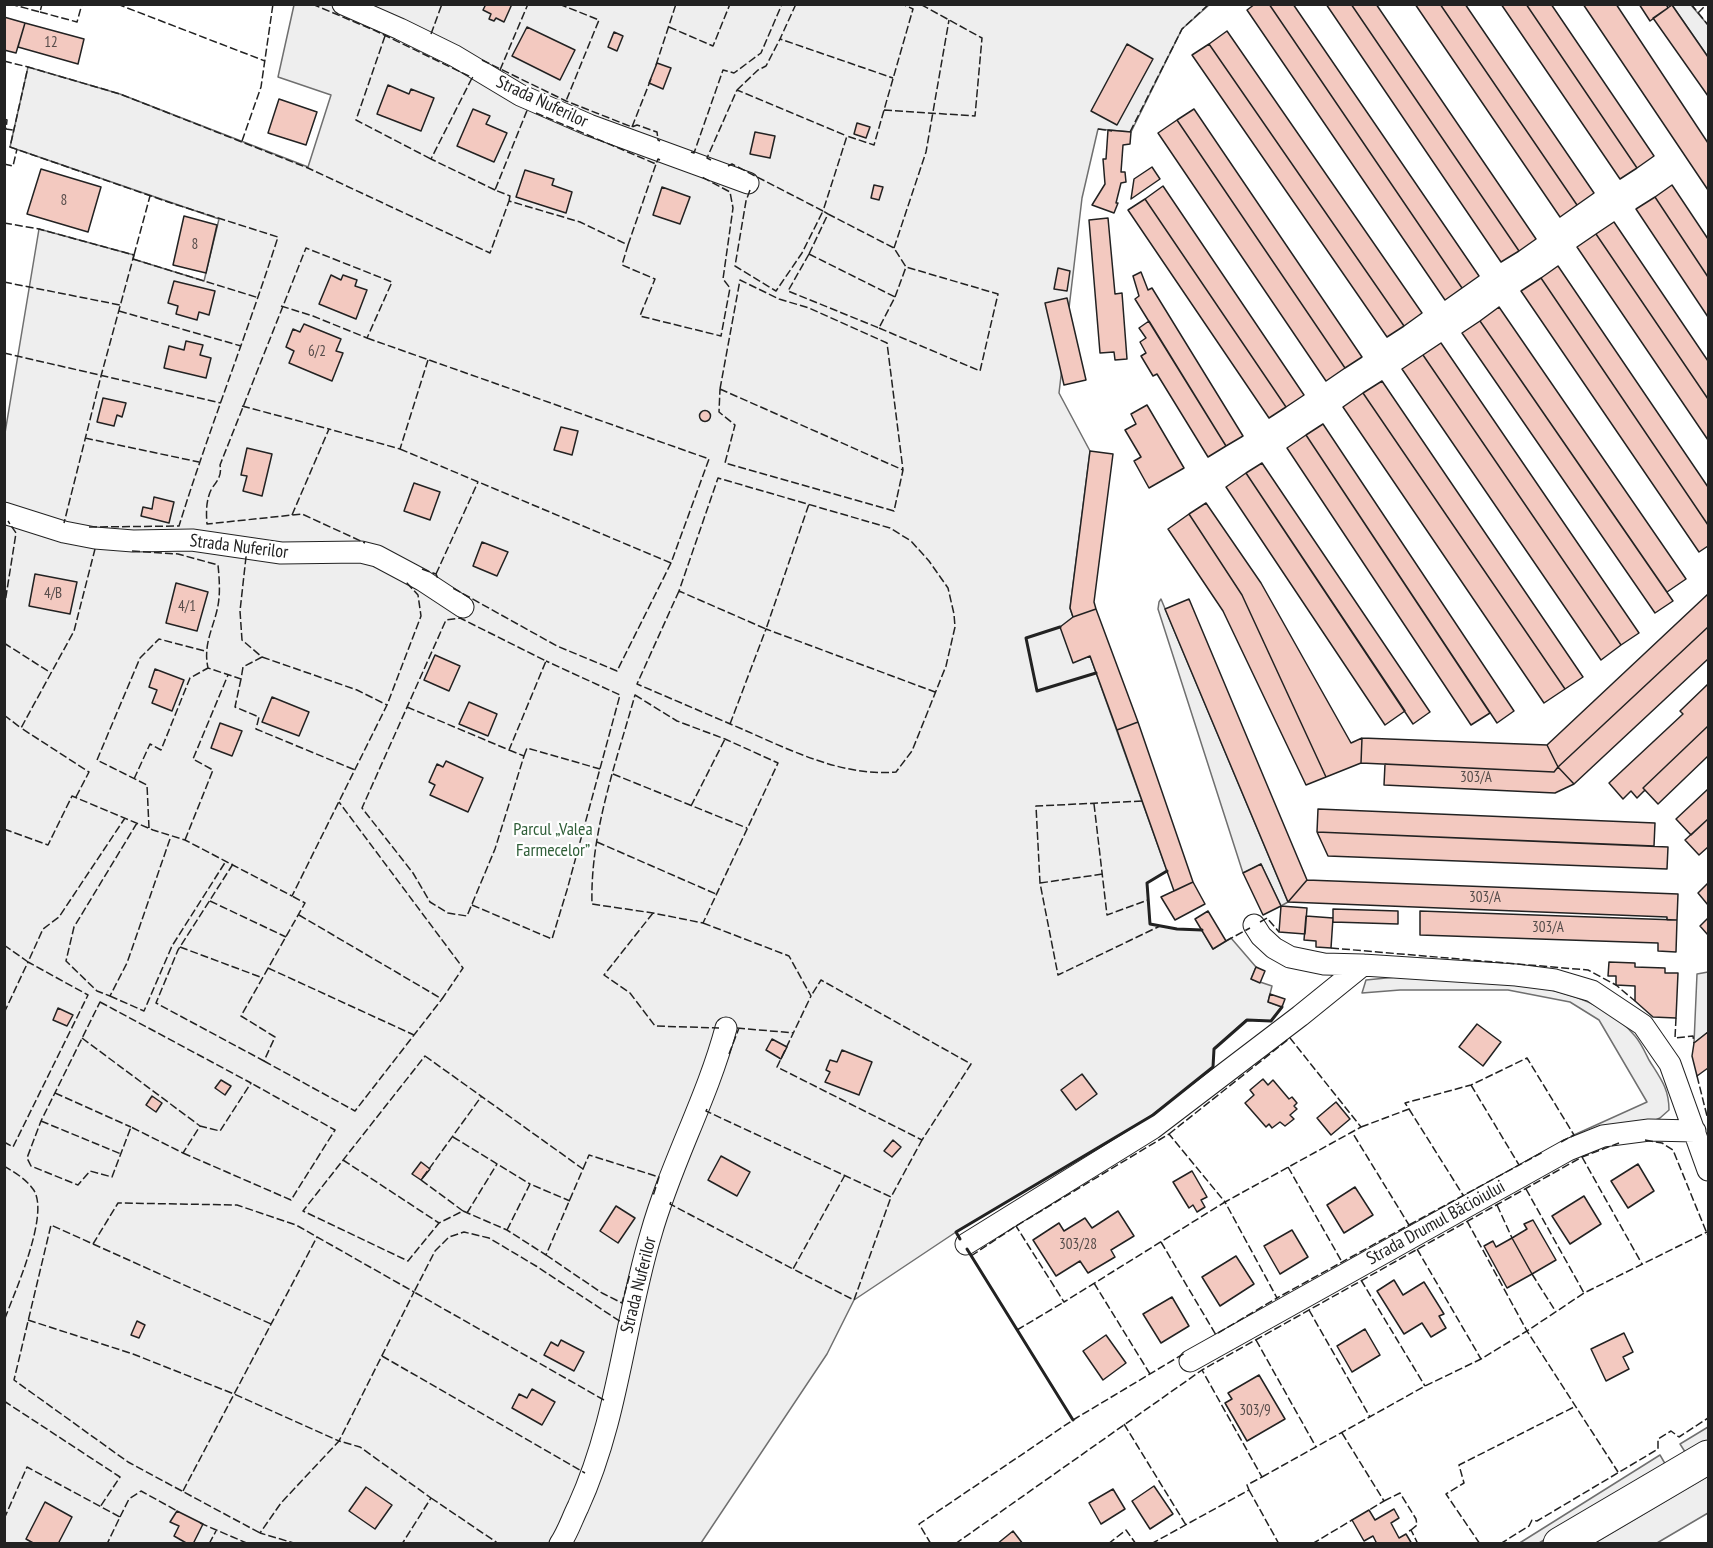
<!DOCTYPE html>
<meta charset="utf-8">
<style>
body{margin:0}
#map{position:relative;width:1713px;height:1548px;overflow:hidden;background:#fff;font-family:"PT Sans Narrow",sans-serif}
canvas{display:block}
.frame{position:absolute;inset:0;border:6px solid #222;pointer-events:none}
</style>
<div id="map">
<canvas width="1713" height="1548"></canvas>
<div class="frame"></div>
</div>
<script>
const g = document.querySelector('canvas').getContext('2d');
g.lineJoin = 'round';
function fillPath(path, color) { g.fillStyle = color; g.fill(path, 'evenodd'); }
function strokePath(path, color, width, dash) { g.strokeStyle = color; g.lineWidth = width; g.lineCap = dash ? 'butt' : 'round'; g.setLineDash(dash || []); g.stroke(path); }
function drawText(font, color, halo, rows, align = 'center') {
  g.font = font + ' "PT Sans Narrow",sans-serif'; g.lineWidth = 4.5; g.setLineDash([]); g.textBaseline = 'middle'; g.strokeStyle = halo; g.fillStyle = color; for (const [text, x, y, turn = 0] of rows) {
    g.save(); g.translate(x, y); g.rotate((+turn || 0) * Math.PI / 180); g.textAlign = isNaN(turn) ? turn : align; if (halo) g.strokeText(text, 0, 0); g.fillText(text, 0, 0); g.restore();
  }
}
const green = new Path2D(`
 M294,5H1209L1182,29L1131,132L1098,129L1082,198L1059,393L1090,451L1070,608L1073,617V662L1090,656L1167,871L1147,883L1150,924L1177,929L1202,930L1213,949L1231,938L1256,967L1251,979L1272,986L1268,1002L1282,1007L1271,1021L1246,1020L1214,1049L1213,1067L1153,1115L956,1232L854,1300L827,1354L701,1543L5,1544V433L39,229L134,255L133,259L204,281L219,219L10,147L28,67L120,94L308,167L331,95L278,77Z
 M1666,5H1691L1708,25V57L1672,5L1668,8Z
 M1161,599L1288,902L1281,906L1261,864L1243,873L1158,609L1159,602Z
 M1708,972V1032L1694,1043L1697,974Z
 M1406,976C1477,981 1586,976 1635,1036C1641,1043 1645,1052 1649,1060C1660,1078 1669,1088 1669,1110L1660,1118L1649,1123L1608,1128L1574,1135L1647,1102L1599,1020L1570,1002L1508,990H1400L1362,993L1366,980Z
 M1708,1427V1446L1689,1458L1680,1444Z
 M1660,1455L1667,1467L1539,1543L1518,1544Z
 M1708,1476V1513L1657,1543H1594Z`);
const building = new Path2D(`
 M486,4H512L504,22L496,18L494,21L489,19L491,14L483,10Z
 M1255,4H1269L1462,288L1445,300L1247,10Z
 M1269,4H1293L1479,276L1462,288Z
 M1326,4H1351L1519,251L1501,262Z
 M1351,4H1376L1536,239L1519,251Z
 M1415,4H1440L1577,205L1560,217Z
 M1440,4H1465L1594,193L1577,205Z
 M1501,4H1526L1637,168L1620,179Z
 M1526,4H1551L1654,156L1637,168Z
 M1583,4H1616L1708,143V190Z
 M1639,4H1666L1668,8L1650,21Z
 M1672,5L1708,57V96L1653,18Z
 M4,17L25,23L16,53L4,50Z
 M25,23L84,39L78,64L18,47Z
 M527,27L575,50L560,80L512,56Z
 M1227,31L1422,313L1404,326L1209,44Z
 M614,32L623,36L617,51L608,47Z
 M1127,44L1153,59L1117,125L1091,111Z
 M1209,44L1404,326L1387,337L1192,55Z
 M657,63L671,68L663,89L649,83Z
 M388,85L409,94L411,89L434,98L421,131L377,114Z
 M279,99L317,112L306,145L268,133Z
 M473,109L490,116L486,124L507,133L494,162L457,146Z
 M1194,109L1362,357L1345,368L1177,120Z
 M1177,120L1345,368L1326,381L1158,133Z
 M857,123L870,127L866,138L854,134Z
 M1108,130L1131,132L1130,144L1123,145L1121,172H1125L1126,182L1121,183L1116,203H1118L1114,213L1092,205L1105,184L1103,159H1106Z
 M755,132L775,136L770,158L750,154Z
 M1152,167L1160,179L1131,199L1134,179Z
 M41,169L101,187L88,232L27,214Z
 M525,170L554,179L552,185L572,192L566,213L516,197Z
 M874,185L883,187L879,200L871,198Z
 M1672,185L1708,239V277L1655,197Z
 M1163,186L1304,395L1286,407L1145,199Z
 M662,187L690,197L680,224L653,215Z
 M1655,197L1708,277V317L1636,209Z
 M1145,199L1286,407L1269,418L1128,210Z
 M184,216L217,225L206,273L173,265Z
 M1108,218L1115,294L1122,293L1127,359L1115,360L1114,352L1100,353L1089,220Z
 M1614,222L1708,361V399L1596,234Z
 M1596,234L1708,399V440L1577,247Z
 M1558,266L1708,487V525L1541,278Z
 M1058,268L1070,271L1067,291L1054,289Z
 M1141,272L1148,290L1152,288L1243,436L1226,446L1135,299L1139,296L1133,276Z
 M331,275L341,280L343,275L357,280L355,286L367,290L356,319L319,304Z
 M1541,278L1708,525V546L1699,552L1521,291Z
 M174,281L215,291L209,315L199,312L197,320L176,314L178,306L168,303Z
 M1067,298L1086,380L1064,385L1045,303Z
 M1499,307L1686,579L1667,592L1480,321Z
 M1149,321L1226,446L1208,457L1157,374L1153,376L1141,356L1146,353L1140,342L1146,338L1139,328Z
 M1480,321L1673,601L1655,613L1462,333Z
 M304,324L341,339L336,351L343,353L332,381L289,363L294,351L286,347L293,329L300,332Z
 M186,341L203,345L200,355L211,358L206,378L164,368L169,346L184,350Z
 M1441,343L1639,633L1621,645L1423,355Z
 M1423,355L1621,645L1601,660L1402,369Z
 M1382,381L1583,677L1565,689L1363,393Z
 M1363,393L1565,689L1544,703L1343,407Z
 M103,398L126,403L122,417L117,415L114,426L97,422Z
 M1147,405L1184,468L1149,488L1134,461L1141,457L1125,430L1136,424L1131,414Z
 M699.5 416a5.5 5.5 0 1 1 11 0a5.5 5.5 0 1 1-11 0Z
 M1323,424L1514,711L1497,723L1306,435Z
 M561,427L578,431L572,455L554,450Z
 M1306,435L1490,713L1471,725L1287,448Z
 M247,448L272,454L262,496L243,491L247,476L241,475Z
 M1090,451L1113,454L1094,602L1096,609L1073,617L1070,608Z
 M1262,463L1430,712L1413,724L1246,473Z
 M1246,473L1405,711L1385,725L1226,487Z
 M414,483L440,492L430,520L404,511Z
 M154,497L174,502L169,523L141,516L143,507L152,509Z
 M1206,503L1261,583L1351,743L1362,738L1361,763L1326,777L1242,595L1189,514Z
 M1189,514L1242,595L1326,777L1306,785L1223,611L1168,529Z
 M482,542L508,552L497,576L473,566Z
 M35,574L77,582L70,614L29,606Z
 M176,583L208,592L197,631L166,623Z
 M1708,594V627L1558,767L1547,745Z
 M1189,599L1307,880L1288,902L1165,609Z
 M1096,609L1138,722L1117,730L1090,656L1073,663L1060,627L1073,617Z
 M1708,627V659L1574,784L1558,767Z
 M435,655L460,666L449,691L424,680Z
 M155,669L184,680L172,711L152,703L157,690L149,687Z
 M1708,684V726L1643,788L1645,790L1637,798L1631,791L1623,799L1609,783L1683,714L1680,711Z
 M272,697L309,712L299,736L262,722Z
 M469,702L497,714L488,736L459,724Z
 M1138,722L1193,882L1174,891L1117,730Z
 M220,723L242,731L232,756L211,748Z
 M1708,726V756L1658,804L1643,788Z
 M1362,738L1547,745L1558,767L1554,772L1361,763Z
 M446,761L483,778L468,812L430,795L435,785L429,782L437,764L443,767Z
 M1385,764L1554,772L1558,767L1574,784L1555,793L1384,785Z
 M1708,789V819L1691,835L1676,819Z
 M1318,809L1655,823L1654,846L1317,832Z
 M1708,819V847L1699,855L1685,840Z
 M1317,832L1668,847L1667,869L1328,856Z
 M1261,864L1281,906L1263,915L1243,873Z
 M1307,880L1678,894L1677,920H1667V917L1288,902Z
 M1193,882L1205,904L1175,920L1161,897Z
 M1708,883V905L1698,893Z
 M1281,906L1307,908L1305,934L1279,932Z
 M1333,909L1398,911V924L1333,922Z
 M1208,911L1226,941L1213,949L1195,919Z
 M1420,911L1677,920L1676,952L1658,951V943L1420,935Z
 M1306,916L1333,918L1331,948L1316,947V941L1304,940Z
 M1708,918V935L1700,926Z
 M1609,962L1635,963V967L1665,968V973H1678L1676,1018L1653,1017L1635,1001V986L1616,985V976H1608Z
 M1256,967L1265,971L1260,983L1251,979Z
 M1270,994L1285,999L1282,1007L1268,1002Z
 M58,1008L73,1015L67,1026L53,1020Z
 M1477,1024L1501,1042L1483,1066L1459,1047Z
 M1708,1032V1068L1697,1076L1692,1056L1694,1043Z
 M772,1039L787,1047L781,1059L766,1050Z
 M842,1050L872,1062L859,1095L825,1082L830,1072L826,1070L830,1060L837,1062Z
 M1082,1074L1097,1094L1076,1110L1061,1090Z
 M1263,1079L1268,1085L1273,1080L1289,1099L1292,1097L1297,1103L1294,1106L1297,1109L1290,1115L1294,1119L1285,1126L1280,1122L1272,1128L1269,1124L1266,1127L1245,1103L1254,1095L1250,1090Z
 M221,1080L231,1086L225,1095L215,1088Z
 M152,1096L162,1103L156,1112L146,1105Z
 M1336,1102L1350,1119L1331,1135L1317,1118Z
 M893,1140L901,1147L892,1157L884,1151Z
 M721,1156L750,1172L737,1196L708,1180Z
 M421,1162L430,1169L421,1180L412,1174Z
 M1638,1164L1654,1191L1628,1208L1611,1181Z
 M1192,1171L1207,1197L1201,1200L1205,1207L1197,1212L1193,1205L1189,1208L1173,1182Z
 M1355,1187L1373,1215L1344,1233L1327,1205Z
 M1584,1196L1601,1224L1570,1244L1552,1216Z
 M616,1206L635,1218L618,1243L600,1231Z
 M1118,1211L1134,1236L1111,1250L1115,1257L1088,1273L1080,1261L1056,1276L1033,1240L1059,1223L1064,1231L1085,1218L1092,1228Z
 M1533,1220L1556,1260L1532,1274L1512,1238L1527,1229L1524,1224Z
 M1292,1230L1308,1257L1280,1274L1264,1246Z
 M1512,1238L1532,1274L1507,1288L1484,1246L1493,1241L1496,1247Z
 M1236,1256L1254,1284L1220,1306L1202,1277Z
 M1394,1280L1403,1295L1424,1282L1444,1314L1439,1316L1446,1328L1431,1337L1422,1323L1404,1334L1377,1291Z
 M1172,1297L1189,1326L1161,1343L1143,1314Z
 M137,1321L145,1325L139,1338L131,1335Z
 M1365,1329L1380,1355L1352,1372L1337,1346Z
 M1624,1333L1633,1352L1623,1357L1629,1369L1606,1381L1591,1349Z
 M1106,1335L1126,1363L1103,1380L1083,1351Z
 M561,1340L584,1352L574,1371L544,1355L551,1342L558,1346Z
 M1259,1375L1285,1419L1247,1441L1225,1403L1232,1399L1228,1393Z
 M532,1389L555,1402L542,1425L512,1408L519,1394L527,1398Z
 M1154,1486L1173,1514L1150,1529L1132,1501Z
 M366,1487L392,1505L375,1529L349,1511Z
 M1113,1489L1125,1509L1101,1524L1089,1503Z
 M45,1502L72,1517L58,1544H35L26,1539Z
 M1394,1509L1399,1518L1391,1523L1399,1538L1406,1534L1412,1544H1377L1373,1536L1364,1541L1352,1520L1369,1510L1375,1520Z
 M177,1511L203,1524L193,1544H188L174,1536L179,1526L170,1522Z
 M1013,1531L1023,1544H997Z`);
const street = new Path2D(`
 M343,4L400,29L455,56L520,95L589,125L748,183
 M4,513L64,532L95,538L133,541L192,540L281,553L361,552L377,556L422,580L463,607
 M1254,925L1261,936L1274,948L1290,957L1324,964L1363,965L1516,975L1555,980L1592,991L1643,1025L1670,1064L1708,1170
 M966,1244L1153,1128L1300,1016L1363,965
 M1190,1361L1568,1150L1603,1136L1649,1130L1695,1131
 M560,1544C568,1532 572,1519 578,1507C618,1420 624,1324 651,1234C671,1163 707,1099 726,1028`);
const highway = new Path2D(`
 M1560,1544L1708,1457`);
const fence = new Path2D(`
 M10,4L40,12L42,4
 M117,4L265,61
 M283,4H291
 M312,4L376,31L473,78
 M559,4L599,20L566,101
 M796,4L780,39L893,78
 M1691,4L1708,25
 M40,12L77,22L82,4
 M1698,13L1707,4
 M669,27L713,46L730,4
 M431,34L442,4
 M385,36L356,120L431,159
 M482,60L566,101L632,127L637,125L657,132L658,140L660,141
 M4,61L28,67
 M656,65L676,4
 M500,70L528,4
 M472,78L431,159L495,190
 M737,90L758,70L766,66L780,39
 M884,110L975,116L982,38L920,4
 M536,113L656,164L658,159L660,160
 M4,119L7,120L6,129L13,130
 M632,127L651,79
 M1098,129L1112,131
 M1130,132L1182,29L1209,4
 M242,141L261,87L273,4
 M691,152L694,153L723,70L734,73L761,53L782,4
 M711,160L707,158L737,90L847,136
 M4,164L13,166L17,149
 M728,166L732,164L823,211L847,136L874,145L913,9L902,4
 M750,190L746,201L735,266L776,291L802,253L823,211L828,214
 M509,201L510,196L495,190L528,108
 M4,223L39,229L134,255L101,376L64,523
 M628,245L656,164
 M894,248L926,152L949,20
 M809,254L895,297L879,328L788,291Z
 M809,254L828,214L894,248L906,267L895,297
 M134,255L150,196
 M133,259L259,298
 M4,282L120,305
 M281,306L313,316L367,338L392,282L306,248L220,465C222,475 218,480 212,488C206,499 206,512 207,524L302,514L365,543
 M119,311L241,346
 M879,328L980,371L998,294L906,267
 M367,338L709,459L671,563L617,671L557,646L451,587
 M4,353L221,403
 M720,389L903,470L894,511L725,463L735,425L719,412Z
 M720,389L740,280L779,299L809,308L887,343L903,470
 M242,406L329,429
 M85,438L199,462
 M400,449L671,563
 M292,515L329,429L400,449L428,360
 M89,527L179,526C209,429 247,334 278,237L174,204L10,147L28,67L120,94L308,168L490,253L509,201L580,222L628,245L622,265L655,279L640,316L721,336L730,288L723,279L733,208L730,192L702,177
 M132,551L178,554L218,565C219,575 220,587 219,598C217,623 202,641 208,668L241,679L243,667L262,657L242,640L240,611L246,557H249
 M422,569L436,574L438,579
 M436,574L478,482
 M679,591L637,684C672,699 707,714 742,729C790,750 843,777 896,772L912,751L946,666L955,627L954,614L948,588L929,561L911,541L890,528L718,478L679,591L766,629L809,504
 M4,609L16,533L8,521
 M4,643L51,673
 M262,657L357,690L387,705
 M241,679L235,707L259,717L256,729L355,770
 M635,695L677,721L725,739L778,763L703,923L653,913L592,904C590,833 616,763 635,695Z
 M407,707L509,750L546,661L460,618L446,620L362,808L413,873L430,902L448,913L467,916L495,849L524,756L509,750
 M4,715L21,728
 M730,724L766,629L935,692
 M524,756L527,748L600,769
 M613,774L747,828
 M134,779L150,744L161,750L190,678L208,668
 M76,797L89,772L21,728L74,631L95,549
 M1142,801L1036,806L1040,883L1058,975L1160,926
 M1094,804L1107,915L1148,900
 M691,806L725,739
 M137,823L74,927L66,961L97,991L110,996L127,963L171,836
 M149,828L147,785L97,760L140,658L159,639L205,651
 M4,829L48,845L72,796L153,830L185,840L292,896L387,705L421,616L418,595L406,582
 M185,840L213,770L193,759L228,675
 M597,842L716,894
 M233,864L178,950L156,1003L264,1061L275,1037L241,1016L305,903L292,896
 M1040,883L1103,874
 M210,901L286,937
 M472,905L552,939L567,890L620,695L546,661
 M653,913L604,975L630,993L655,1026L719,1028
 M299,915L442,999L463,968L339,802
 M1260,922L1267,918L1279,932
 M703,923L789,956L811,996L777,1067L922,1140L971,1064L821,980L811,996
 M1226,941L1250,928
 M4,945L28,962L43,929L59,917L125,818
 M180,947L263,978
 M1331,948L1588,970L1616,985L1635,1001
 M268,968L414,1035
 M110,996L144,1011L172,946L226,861
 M100,1002L251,1083L220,1131L200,1126L183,1153L131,1127L112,1177L90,1171L78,1185L31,1166L27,1158L41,1121Z
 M4,1013L28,962L88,995L13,1147L4,1142
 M1676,1018L1675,1038L1693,1036L1694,1043
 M737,1028L794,1033
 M82,1038L200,1126
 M729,1054L739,1028
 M425,1056L583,1169L546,1255L507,1230L463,1211L439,1223L408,1261L303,1211Z
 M264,1061L355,1111L442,999
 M1697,1076L1708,1120
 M1471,1085L1519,1165
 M55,1093L131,1127
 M707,1109L706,1111L891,1197L922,1140
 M1409,1109L1463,1195
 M41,1121L121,1154
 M1361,1127L1409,1109L1405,1103L1471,1085L1527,1058L1574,1135L1561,1142
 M1169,1134L1290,1038L1361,1127L1352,1132L1225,1202L1277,1298L1409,1225L1352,1132
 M453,1137L530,1184
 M1645,1140L1662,1143L1673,1150L1708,1236
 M183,1153L291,1200L335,1130L251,1083
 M1582,1157L1642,1264
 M343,1160L439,1223
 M4,1166C14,1172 26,1179 33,1189C51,1213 14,1293 4,1321
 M1288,1167L1342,1262
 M583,1169L589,1155L659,1177L653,1196
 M845,1175L793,1269L854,1300L891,1197
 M1526,1189L1584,1293
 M671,1202L670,1204L793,1269
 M1497,1205L1512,1238
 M463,1211L421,1180L481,1097
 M467,1213L497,1164
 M1467,1221L1527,1331L1618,1472
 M1409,1225L1543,1152
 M507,1230L530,1184L570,1201
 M1161,1242L1216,1335
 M93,1244L271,1324
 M1417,1249L1481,1359
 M546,1255L602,1293L622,1303L630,1274
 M971,1256L1016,1226L1169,1134L1225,1202L1064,1302L1016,1226
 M1532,1274L1556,1312
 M1361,1280L1425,1386
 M1094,1283L1150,1374
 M1309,1310L1370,1417
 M28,1320L133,1354L234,1394L339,1441L414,1292L296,1225L237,1205L118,1203L93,1244L51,1225L14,1380L128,1462L260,1533
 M1017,1330L1064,1302
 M1218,1333L1277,1298
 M1256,1340L1316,1447
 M382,1356L585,1473
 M604,1400L414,1292L435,1251L449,1237L464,1232L489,1238L536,1266L621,1322
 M4,1401L120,1477L100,1507
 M1124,1424L1186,1525
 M1342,1433L1384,1501L1369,1510
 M1262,1477L1425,1386L1481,1359L1527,1331L1584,1293L1707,1232
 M1249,1490L1279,1544
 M183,1491L317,1237
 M431,1498L499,1544
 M1384,1501L1400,1493L1416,1519L1417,1525L1411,1530
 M120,1517L129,1499L141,1491L179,1512
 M4,1519L27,1467L120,1517L107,1544
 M200,1523L249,1544
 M1409,1531L1411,1530L1418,1544
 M209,1544L216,1531
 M297,1544L260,1533L281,1503L339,1441L360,1447L431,1498L402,1544
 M931,1544L919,1524L1073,1420L1185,1353
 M955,1544L1202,1370L1582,1157L1619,1143
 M1108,1544L1126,1530L1136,1544
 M1151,1544L1249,1490L1247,1485L1262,1477L1202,1370
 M1312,1544L1352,1520
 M1480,1544L1446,1494L1464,1483L1459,1465L1576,1406
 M1500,1544L1529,1526L1532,1520L1537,1521L1658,1449V1439L1671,1431L1679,1437L1708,1418`);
const wall = new Path2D(`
 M1060,627L1026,638L1037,691L1096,673
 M1167,871L1147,883L1150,924L1177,929L1202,930
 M960,1239L956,1232L1153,1115L1213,1067L1214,1049L1247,1020L1271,1021L1282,1007
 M967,1249L1073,1420`);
const numberNames = [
 ["12",51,43],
 ["8",64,201],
 ["8",195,245],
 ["6/2",317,352],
 ["4/B",53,594],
 ["4/1",187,607],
 ["303/A",1476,778],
 ["303/A",1485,898],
 ["303/A",1548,928],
 ["303/28",1078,1245],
 ["303/9",1255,1411]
];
const streetNames = [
 ["Strada Nuferilor",542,102,25],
 ["Strada Nuferilor",239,547,7],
 ["Strada Drumul Băcioiului",1436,1223,-29],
 ["Strada Nuferilor",639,1285,-76]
];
const parkNames = [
 ["Parcul „Valea",553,830],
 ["Farmecelor”",553,851]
];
fillPath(green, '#eee');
strokePath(green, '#6f6f6f', 1.5);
fillPath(building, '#f3c9c0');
strokePath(building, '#222', 1.5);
strokePath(street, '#222', 23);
strokePath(highway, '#222', 35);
strokePath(street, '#fff', 21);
strokePath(highway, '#fff', 33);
strokePath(fence, '#222', 1.5, [8, 3]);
strokePath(wall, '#222', 3);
drawText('15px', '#564c4a', null, numberNames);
drawText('18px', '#222', '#fff', streetNames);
drawText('18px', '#2f5e38', '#fff', parkNames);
</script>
